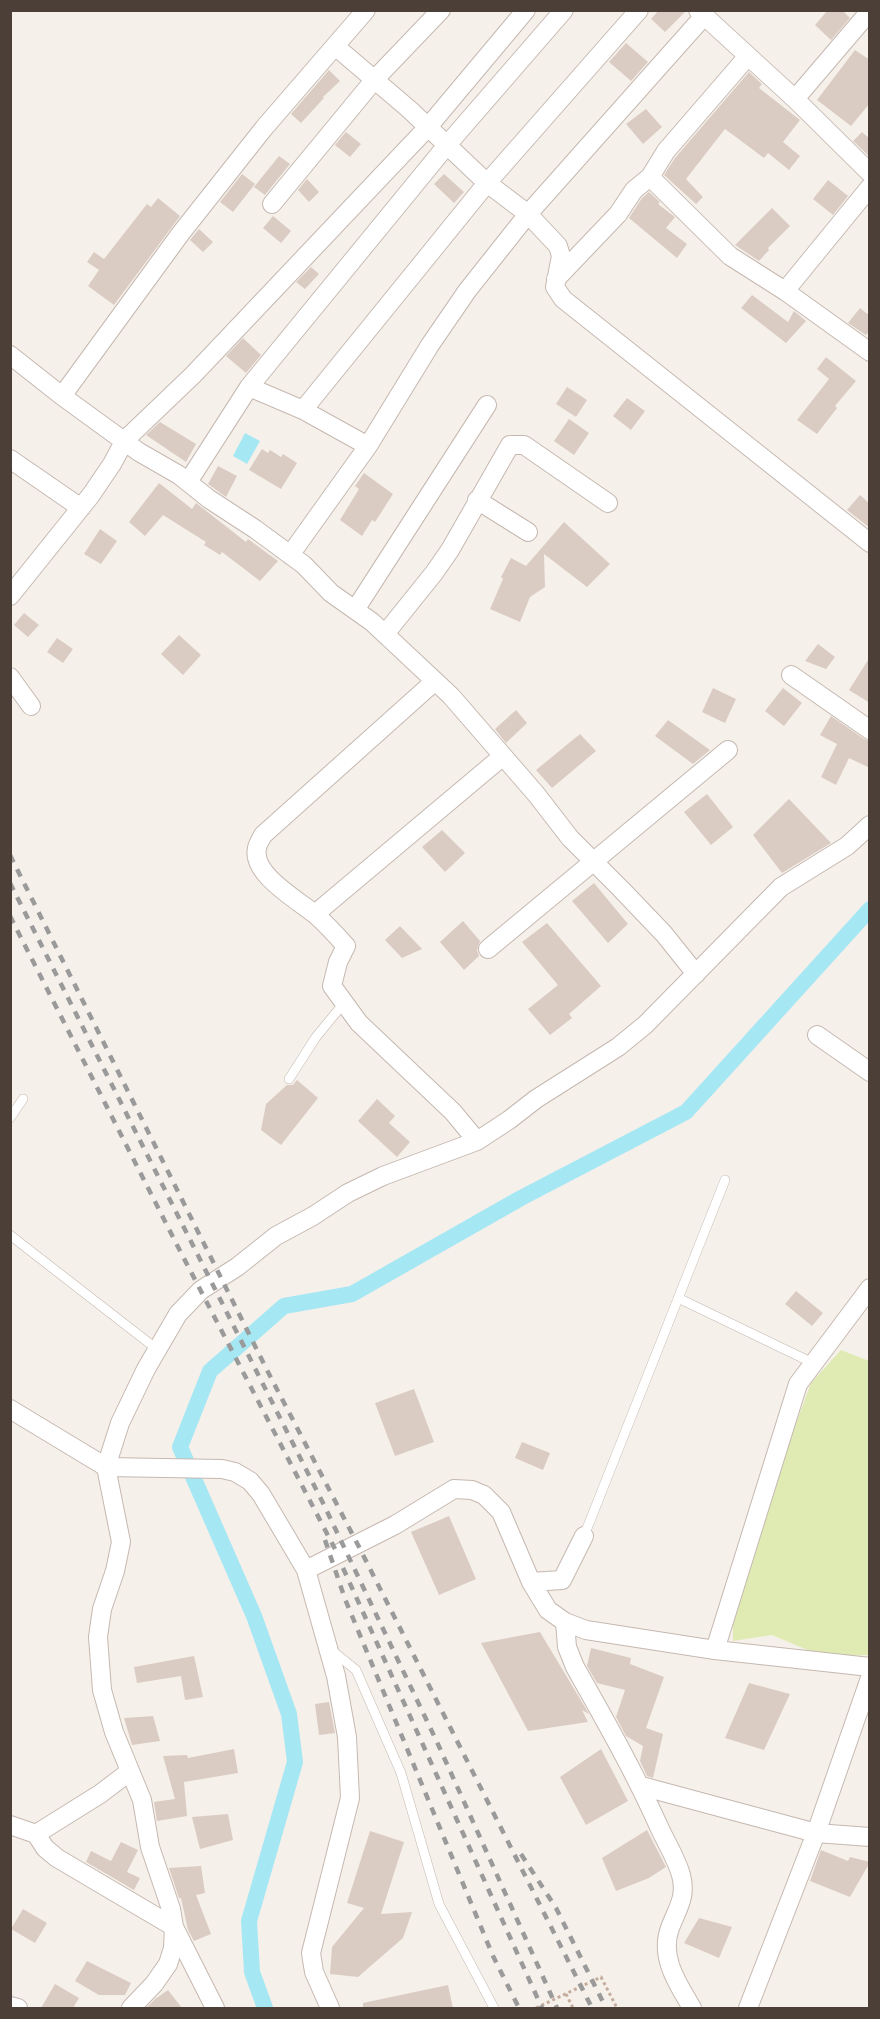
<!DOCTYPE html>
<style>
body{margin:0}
#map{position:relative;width:880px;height:2019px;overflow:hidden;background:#f6f0eb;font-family:"Fira Sans Condensed",sans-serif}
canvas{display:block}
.frame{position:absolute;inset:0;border:12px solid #4b3f38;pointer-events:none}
</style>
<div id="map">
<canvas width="880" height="2019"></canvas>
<div class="frame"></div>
</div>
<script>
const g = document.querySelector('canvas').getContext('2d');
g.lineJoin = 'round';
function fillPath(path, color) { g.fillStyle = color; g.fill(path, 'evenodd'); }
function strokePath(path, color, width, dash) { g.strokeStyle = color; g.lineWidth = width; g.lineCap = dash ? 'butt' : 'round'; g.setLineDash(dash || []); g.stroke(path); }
const green = new Path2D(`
 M841,1350L869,1361V1655L824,1657L772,1635L733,1641V1624L750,1549L783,1458L811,1383Z`);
const water = new Path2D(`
 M245,433L260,441L247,464L233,456Z`);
const canal = new Path2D(`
 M265,2008L252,1972L249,1921L295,1762L289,1714L254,1616L180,1447L210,1371L284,1306L352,1294L521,1198L686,1112L870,909`);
const building = new Path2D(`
 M659,10H687L665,32L651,19Z
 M828,10H842L850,18L831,40L815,25Z
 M626,43L648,62L631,81L609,62Z
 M855,50L870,60V103L851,126L817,100Z
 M329,70L340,81L323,97L324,98L301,123L291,114Z
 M749,72L762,84L759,88L800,120L783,142L800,156L789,170L768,153L764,158L725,129L686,179L703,197L696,204L664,175L675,158Z
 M646,109L662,127L643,144L626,124Z
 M346,132L361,144L350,157L335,145Z
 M862,132L870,139V157L853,141Z
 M279,156L290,164L265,195L254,187Z
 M242,174L255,184L233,212L220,202Z
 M444,174L464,192L454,203L434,184Z
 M307,179L319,192L309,202L298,190Z
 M828,180L848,196L833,215L813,199Z
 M649,192L660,202L658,204L675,217L666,228L687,244L677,258L629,218L642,198Z
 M158,198L180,216L114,305L88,286L99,270L87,262L94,252L104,259L147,204L151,207Z
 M772,208L790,226L768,248L769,250L759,261L735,245Z
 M273,216L291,231L281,243L263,228Z
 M199,229L213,242L203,252L190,240Z
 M311,267L319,274L305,289L296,282Z
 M752,295L788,322L794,311L806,321L786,343L741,308Z
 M860,308L870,316V331L866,335L848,323Z
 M243,338L261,355L246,373L226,356Z
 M826,357L856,381L835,406L837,408L817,434L797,420L829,379L817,369Z
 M567,387L587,400L576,417L556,404Z
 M627,398L645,411L631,430L613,416Z
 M569,419L589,433L574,455L554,441Z
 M160,422L196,444L186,462L146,435Z
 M262,449L268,453L270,450L281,457L283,454L297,463L281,489L249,470Z
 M218,466L237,476L226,497L208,484Z
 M364,473L393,494L375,522L372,520L362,536L340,520L359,489L355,486Z
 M159,483L192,509L196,503L246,542L248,539L278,561L260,581L222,552L220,555L204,545L206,542L163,515L145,536L129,522Z
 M860,495L870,504V528L847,510Z
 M564,522L610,564L587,587L544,554L545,587L530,597L520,622L490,609L503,579L501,577L511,558L526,566Z
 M100,529L117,541L101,564L84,554Z
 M24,613L39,625L28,637L14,625Z
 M179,635L201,655L183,675L161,654Z
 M57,638L73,649L63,663L47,652Z
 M818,644L835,657L826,669L805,661Z
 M870,657V703L849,690Z
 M713,688L736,699L725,723L702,712Z
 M783,688L802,703L784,726L765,711Z
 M516,710L527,723L506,743L495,729Z
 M831,716L864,739L870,741V768L849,758L836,785L821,777L837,744L820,735Z
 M668,720L710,750L693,764L655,736Z
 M580,734L596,751L552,788L536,770Z
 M707,794L733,827L711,845L684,812Z
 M789,799L831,843L782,873L753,835Z
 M442,830L465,853L445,872L422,847Z
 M594,883L628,924L608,943L572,901Z
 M463,921L480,941L477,950L479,956L464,970L440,942Z
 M547,923L601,986L569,1014L572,1018L550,1035L528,1009L558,985L522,942Z
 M400,926L422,949L402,958L385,940Z
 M297,1080L318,1098L281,1145L261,1130L266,1104L287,1085H293Z
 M377,1099L395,1116L389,1123L410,1142L397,1157L358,1121Z
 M796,1291L823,1313L812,1326L785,1304Z
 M414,1389L434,1442L395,1456L375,1403Z
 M522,1442L550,1453L543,1470L515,1458Z
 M449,1516L476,1579L439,1595L411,1532Z
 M540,1632L589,1714L582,1710L588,1722L528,1731L481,1643Z
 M591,1648L631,1658L630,1664L664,1677L646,1728L663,1734L653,1778L647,1776L640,1761L643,1746L626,1736L616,1717L625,1690L597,1683L587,1666Z
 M194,1656L203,1697L185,1700L181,1676L137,1683L134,1667Z
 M749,1683L790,1694L764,1750L725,1738Z
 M329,1702L335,1733L319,1735L315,1704Z
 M153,1716L160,1741L132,1745L124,1718Z
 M234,1749L238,1773L184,1782L187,1816L157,1821L154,1802L175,1799L163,1756L187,1755L188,1758Z
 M601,1749L628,1801L586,1825L560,1777Z
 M228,1814L233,1840L200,1849L192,1817Z
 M647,1830L666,1867L649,1878L616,1891L602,1858Z
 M370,1831L404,1842L381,1914L412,1912L403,1938L358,1977L330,1974L332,1947L364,1908L347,1903Z
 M121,1842L138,1850L127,1872L140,1878L134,1890L86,1862L91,1851L111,1861Z
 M821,1850L848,1861L850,1857L870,1862L850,1897L810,1881Z
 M201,1866L205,1893L196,1895L211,1934L194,1941L188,1930L181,1898H179L169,1868Z
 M23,1909L47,1923L35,1943L11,1929Z
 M699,1918L732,1927L719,1958L684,1943Z
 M87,1961L131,1983L125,1995H99L75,1981Z
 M55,1984L79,1998L73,2008H41Z
 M448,1985L453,2008H363V2003Z
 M168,1990L182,2008H146L155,1999Z`);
const path = new Path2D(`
 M566,1994L573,2008
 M536,2008L601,1977L617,2008`);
const lane = new Path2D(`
 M289,1079L316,1037L344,1003
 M10,1118L23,1099
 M10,1235L158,1350
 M678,1298L813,1363
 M584,1536L725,1180
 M330,1649L356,1670L401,1773L439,1904L494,2008`);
const street = new Path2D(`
 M698,10L795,99L870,173
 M335,46L410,110L487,183L528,214L558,246L561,256L555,287L563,299L870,543
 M795,99L870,11
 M650,177L730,256L785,291L870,352
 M272,204L375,79L441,10
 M556,279L618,214L634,190L650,177L666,151L748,56
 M785,291L870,187
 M10,355L62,396L139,452L179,475L209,499L255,529L304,565L331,593L372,622L451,696L536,794L570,838L621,889L664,934L696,974
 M249,387L303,410L368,446
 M62,396L181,233L264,128L366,10
 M303,410L487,183L639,10
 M10,459L81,508
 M188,482L249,387L447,145L564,10
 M477,500L528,532
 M290,555L368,446L430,345L467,291L528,214L704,16
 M10,596L91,495L112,464L125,440L193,375L428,127L526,10
 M355,610L487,405
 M385,634L434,573L450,550L510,445H524L608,503
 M791,675L870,730
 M10,677L31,706
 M435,681L263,835C261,839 258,843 257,848C251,875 300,901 317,916C327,925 337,936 346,946L338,962L332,986L359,1023L453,1112L477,1141
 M315,914L503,756
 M488,949L728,750
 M817,1035L870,1072
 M10,1409L106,1467L222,1469L235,1472L250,1481L261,1494L306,1570L336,1676L347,1737L350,1798L311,1953L314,1972L330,2008
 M306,1570L395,1525L454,1489L472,1490L484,1495L501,1512L531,1582L548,1610L565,1622L586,1630L715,1650L870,1667
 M531,1582L562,1580L584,1536
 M565,1622L567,1647L575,1667C605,1720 635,1773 660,1829C667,1844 677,1860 681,1875C687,1897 677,1909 670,1928C659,1957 678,1984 692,2008
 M715,1650L798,1384L870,1288
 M641,1786L816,1833L870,1837
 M10,1825L36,1834L100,1794L129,1772
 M36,1834L45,1848L57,1858L174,1927L215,2008
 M10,2006L18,2008
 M131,2008L154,1984L168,1964L173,1948L174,1927L171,1909L150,1847L142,1800L114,1732L102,1690L98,1637L102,1609L115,1571L121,1542L106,1467L120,1423L146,1369L178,1314L201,1290L237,1267L276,1236L313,1216L348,1193L383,1176L477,1141L509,1120L536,1099L618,1047L645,1025L781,887L847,846L870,825
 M748,2008L816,1833L870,1678`);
const rail = new Path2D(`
 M10,855L268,1372L358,1545L592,2008
 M10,883L323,1503L437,1742L557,2008
 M10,916L177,1245L335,1549
 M325,1540L345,1599L493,1956L519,2008
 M343,1568L542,2008
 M521,1854L556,1908L606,2008`);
fillPath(green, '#dfebb3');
fillPath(water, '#a6e7f4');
strokePath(canal, '#a6e7f4', 16);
fillPath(building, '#dbccc3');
strokePath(lane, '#c5b8b0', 10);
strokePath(street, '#c5b8b0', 20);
strokePath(path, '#c5ad9d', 3, [3, 3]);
strokePath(lane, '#fff', 9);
strokePath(street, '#fff', 18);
strokePath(rail, '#9a9a9a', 4.5, [8, 8]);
</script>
